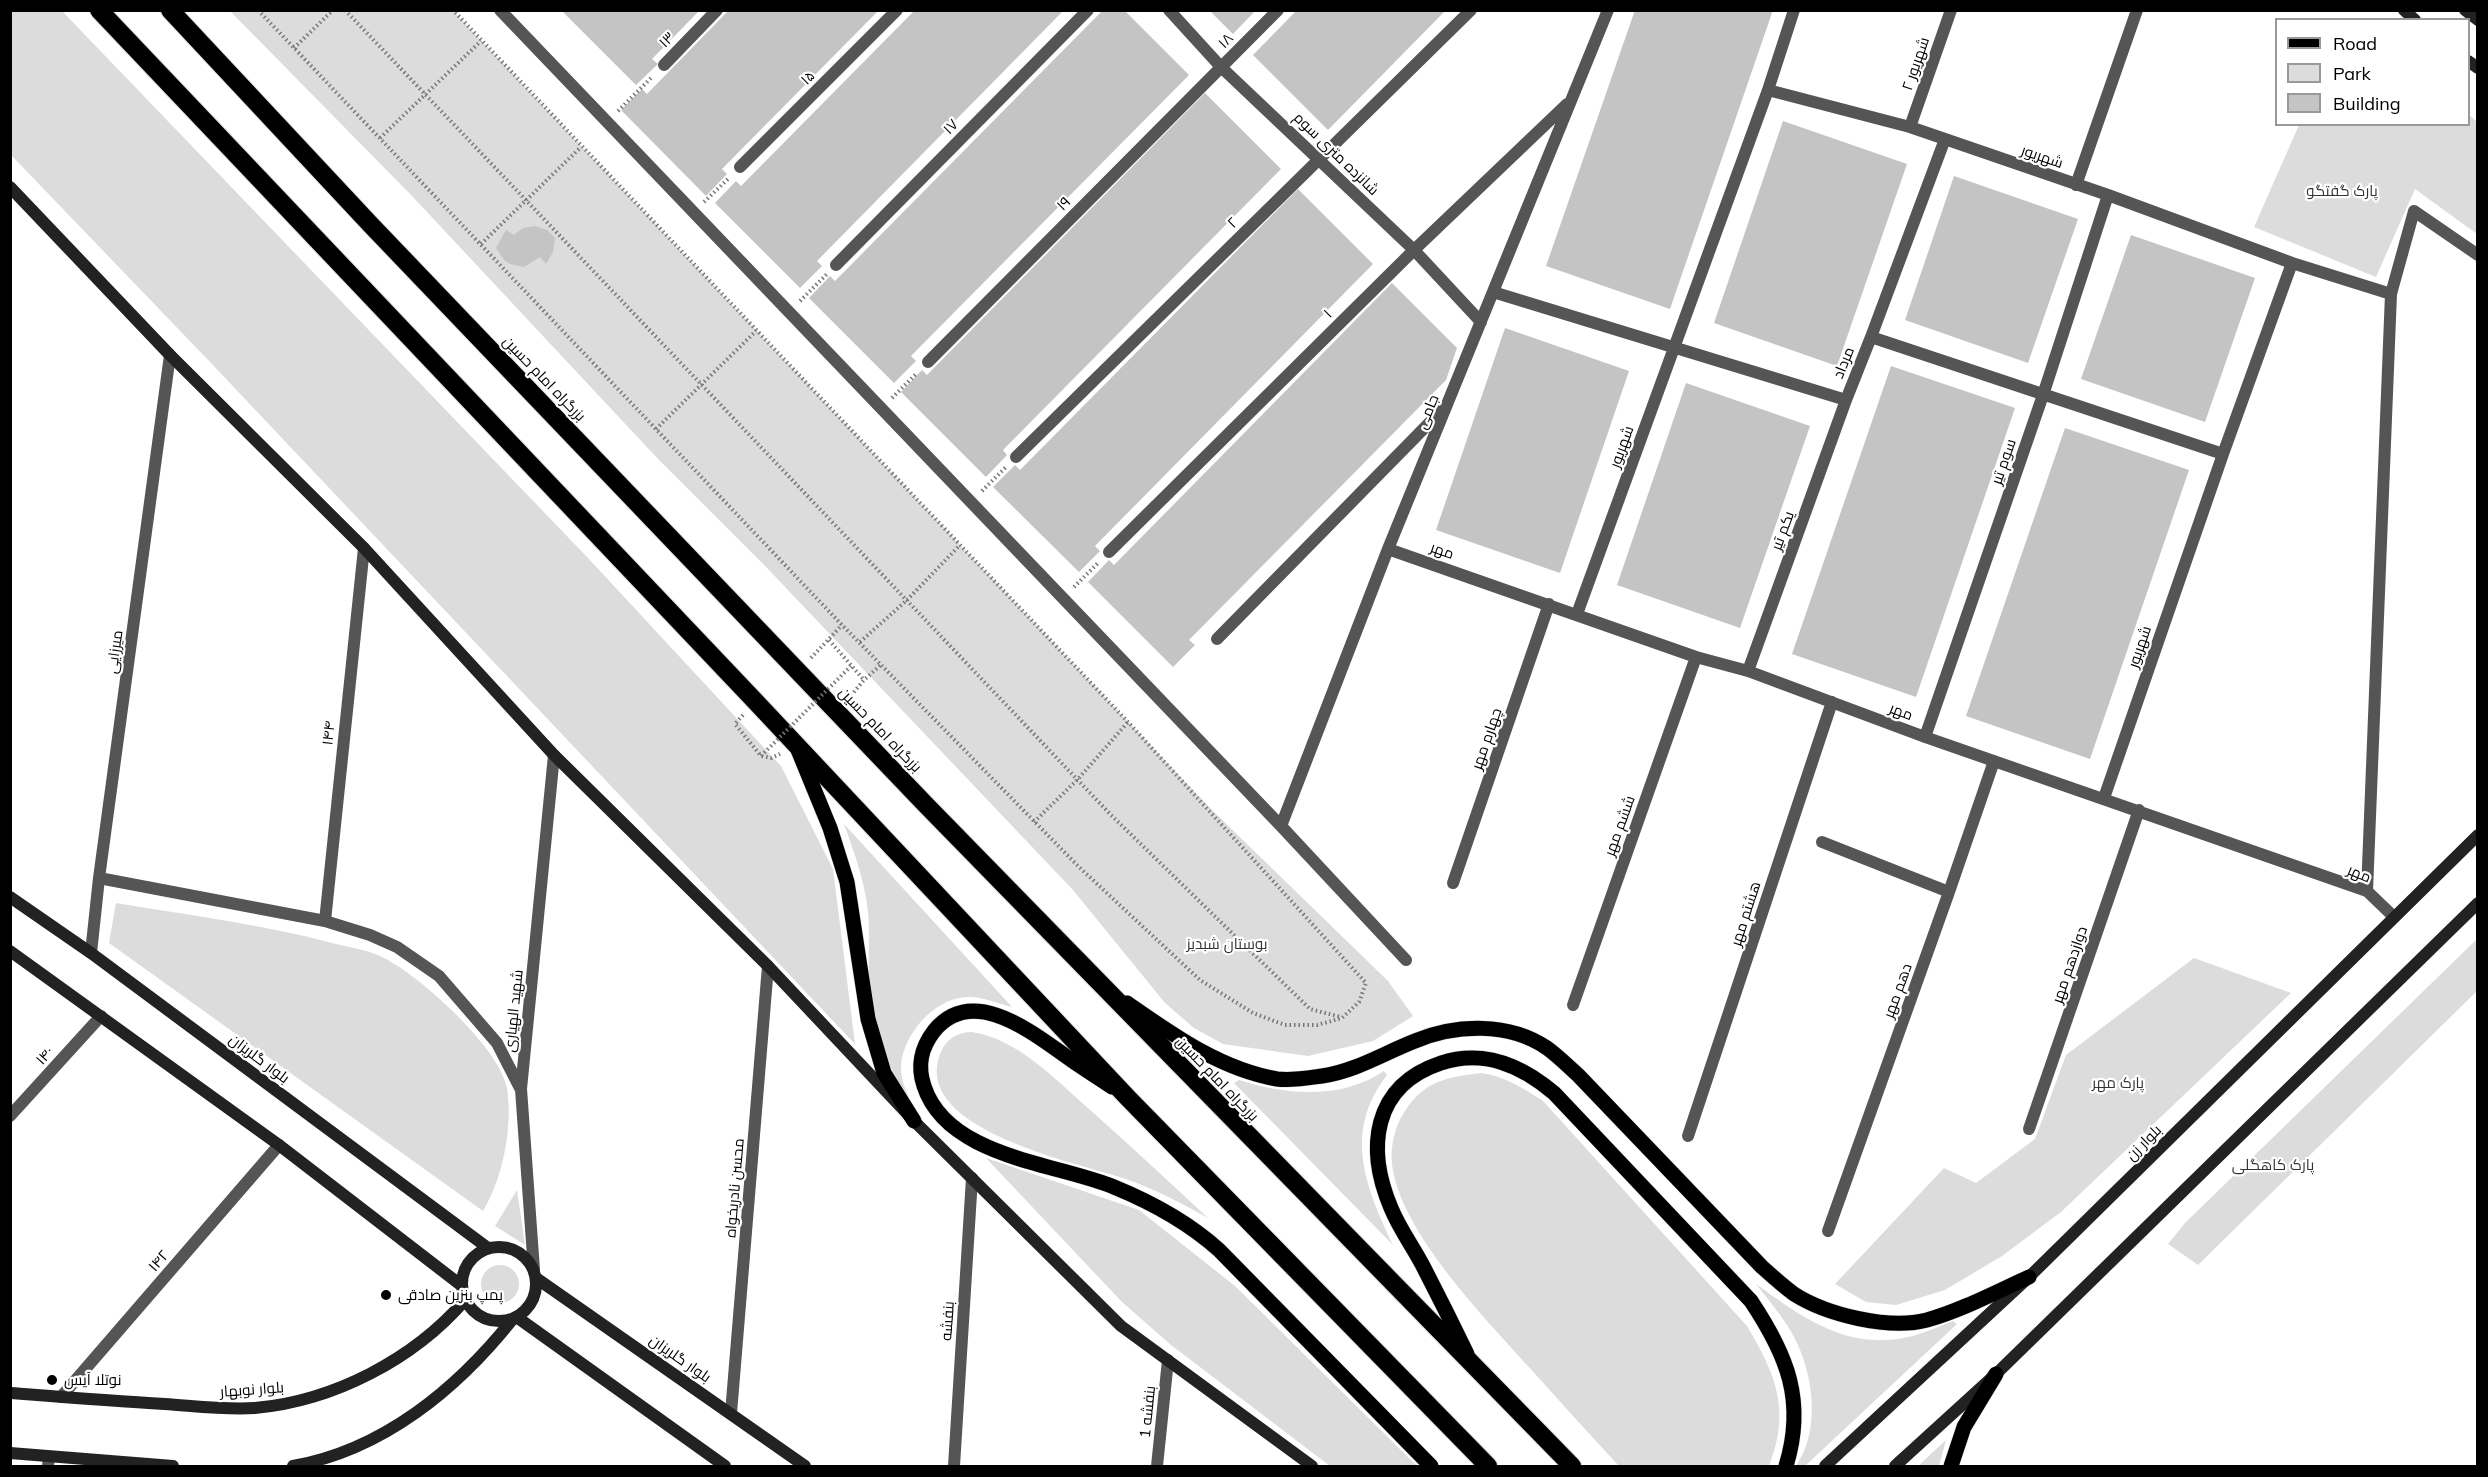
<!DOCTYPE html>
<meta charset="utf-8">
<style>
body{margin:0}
#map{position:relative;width:2488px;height:1477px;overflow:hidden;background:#fff;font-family:Mulish,sans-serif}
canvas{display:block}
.frame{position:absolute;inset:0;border:12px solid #000;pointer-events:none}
.legend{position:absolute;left:2275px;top:18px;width:195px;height:108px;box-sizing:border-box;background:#fff;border:2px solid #999;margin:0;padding:8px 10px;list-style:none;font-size:18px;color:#000}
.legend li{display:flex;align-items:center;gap:12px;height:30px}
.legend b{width:30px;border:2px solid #999}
</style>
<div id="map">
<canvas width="2488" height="1477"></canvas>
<div class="frame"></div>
<ul class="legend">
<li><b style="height:8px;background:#000"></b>Road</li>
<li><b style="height:16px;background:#dcdcdc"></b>Park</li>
<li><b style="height:16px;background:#c4c4c4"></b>Building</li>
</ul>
</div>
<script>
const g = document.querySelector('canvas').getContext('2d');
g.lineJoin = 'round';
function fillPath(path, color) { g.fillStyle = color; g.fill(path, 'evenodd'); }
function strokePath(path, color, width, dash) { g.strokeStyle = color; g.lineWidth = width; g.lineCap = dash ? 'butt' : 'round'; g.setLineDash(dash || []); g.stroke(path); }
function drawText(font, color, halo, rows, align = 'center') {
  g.font = font + ' Mulish,Cairo,sans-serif'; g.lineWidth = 4.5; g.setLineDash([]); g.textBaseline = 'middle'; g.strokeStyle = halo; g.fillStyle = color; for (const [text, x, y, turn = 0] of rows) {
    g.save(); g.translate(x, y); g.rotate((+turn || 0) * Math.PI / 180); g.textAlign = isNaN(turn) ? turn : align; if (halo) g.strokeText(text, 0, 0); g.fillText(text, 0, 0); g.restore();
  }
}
const green = new Path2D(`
 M11,10L62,11L588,558L781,766L833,869L855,1044L210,362L11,155Z
 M230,11H453L1213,811L1388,981L1413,1016L1373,1041L1308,1056L1223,1044L1194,1028L1165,1003L1073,890L767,568L659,460L412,196Z
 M2469,115L2477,122V234L2415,189L2376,277L2254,227L2299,125L2468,124Z
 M844,824L1012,1007C997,1003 981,996 966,997C934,999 903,1034 901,1066C900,1078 906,1090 910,1101C884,1063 870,1019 869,972C868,952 870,932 868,912C865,882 854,852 844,824Z
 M116,903C189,915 261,924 332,943C348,947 369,950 384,958C420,976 500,1048 507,1088C513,1127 503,1178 483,1211L109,943Z
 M2477,939V991L2198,1265L2168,1244L2185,1223Z
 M2194,958L2291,993L2061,1212L2002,1256L1945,1290L1896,1305L1866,1302L1835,1284L1944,1168L1976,1183L2035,1139L2066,1055Z
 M971,1032C1017,1038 1056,1080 1089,1109C1130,1145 1169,1182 1208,1218C1181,1203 1155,1189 1126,1179C1079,1163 911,1130 940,1054C946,1039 956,1033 971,1032Z
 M1384,1071L1387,1075C1343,1132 1365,1186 1393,1245L1234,1083L1239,1080C1286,1095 1341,1100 1384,1071Z
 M1482,1073C1506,1077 1523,1088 1543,1101L1747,1326C1776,1375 1791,1410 1769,1466H1619C1588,1433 1558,1399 1527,1365C1484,1317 1399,1230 1392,1164C1390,1146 1395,1126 1405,1111C1424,1081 1447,1077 1482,1073Z
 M986,1158L1139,1210L1235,1286L1417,1466H1330L1171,1345L1122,1302Z
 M517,1190L525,1245L495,1226Z
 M481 1284a19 19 0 1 1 38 0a19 19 0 1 1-38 0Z
 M1756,1284C1805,1319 1848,1352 1913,1336C1926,1332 1940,1326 1953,1321L1957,1324L1805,1466H1796C1820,1431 1814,1378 1796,1341C1786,1320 1770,1302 1756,1284Z
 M1946,1440L1939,1466H1918Z`);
const building = new Path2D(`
 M561,10H700L652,59L658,64L636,85Z
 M729,10H879L722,169L727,174L706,196L621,110L642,89L647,94Z
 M915,10H1064L817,261L822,266L800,288L715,203L736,181L741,186Z
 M1103,10H1124L1189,75L911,356L916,361L894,383L809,298L830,276L835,281Z
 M1209,10H1256L1233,34Z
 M1297,10H1446L1328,130L1253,55Z
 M1635,10H1773L1670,309L1546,266Z
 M1205,93L1281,169L1003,450L1007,455L986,477L901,392L922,370L927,375Z
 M1783,121L1907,164L1837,366L1714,323Z
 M1954,176L2078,219L2028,363L1905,320Z
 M1298,189L1373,264L1095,546L1100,551L1079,572L993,487L1015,465L1020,470Z
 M535,226L547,230L555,238L553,252L546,264L540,257L524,267L510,264L504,260L496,248L506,230L514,235L523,228Z
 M2131,235L2255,278L2205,422L2081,379Z
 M1392,283L1457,348L1446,380L1189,640L1195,645L1173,667L1088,582L1109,560L1114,565Z
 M1505,328L1629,371L1560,573L1436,530Z
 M1891,366L2015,408L1916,697L1792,654Z
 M1686,383L1810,426L1740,628L1617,585Z
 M2065,428L2189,470L2090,759L1966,716Z`);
const path = new Path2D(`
 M258,10L842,625L1079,867L1200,980L1253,1013L1285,1025H1317L1342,1018L1359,1002L1366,983L1128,722L453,10
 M345,10L1111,815L1310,1009L1341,1017
 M294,48L333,10
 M618,111L653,76
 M380,138L481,41
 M704,202L729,178
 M481,244L581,147
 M800,301L827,274
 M892,398L917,373
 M656,429L756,331
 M982,491L1007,466
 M1074,587L1098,563
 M829,640L864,680
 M860,642L907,600L960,545
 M811,658L842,625
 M848,699L864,680L882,664
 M743,715L735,724L761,756L771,758L780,754
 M1034,822L1078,779L1128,722`);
const street = new Path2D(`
 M500,10L1281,826L1406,960
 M1169,10L1221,67L1414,250L1481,322
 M664,65L717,10
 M1768,90L1794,10
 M1910,127L1951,10
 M740,167L897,10
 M2076,185L2137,10
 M2292,263L2391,294L2367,891
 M836,265L1088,10
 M1493,292L1846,400L1871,337L2223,454
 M2391,294L2414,211L2478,255
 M1871,337L1945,139
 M928,362L1278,10
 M1016,457L1471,10
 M1388,549L1696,657L1748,671L1925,737L2367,891L2394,917
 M1109,552L1414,250L1567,104
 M1577,614L1768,90L1910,127L2108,195L2292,263L2223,454L2104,798
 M1217,639L1443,409
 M1748,671L1846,400
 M1925,737L2043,395L2108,195
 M1281,826L1388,549L1608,10
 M1822,842L1949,892
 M99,878L325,921L370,935L397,947L439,976L497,1043L520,1088
 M1453,883L1549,604
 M325,921L364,548
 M91,953L99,878L170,355
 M1573,1005L1696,657
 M10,1116L101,1016
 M2029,1129L2139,810
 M1688,1136L1832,702
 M1828,1231L1949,892L1994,761
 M534,1270L521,1089L554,755
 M61,1397L279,1145
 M731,1413L768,966
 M48,1466L49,1457
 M954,1466L972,1178
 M1157,1466L1168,1360`);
const secondary = new Path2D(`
 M2404,10L2415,20
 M2465,10L2478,20
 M2468,61L2478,68
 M10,187L170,355L364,548L554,755L768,966L914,1121L1121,1326L1312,1466
 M10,897L91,953L488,1248
 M10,951L279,1145L462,1286
 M462 1284a37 37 0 1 1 74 0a37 37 0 1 1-74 0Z
 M536,1278L805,1466
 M518,1318L725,1466
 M10,1393C62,1397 113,1401 165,1404C195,1406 225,1410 255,1408C334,1401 414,1359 465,1300
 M10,1453L173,1466
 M293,1466C383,1450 457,1389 512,1320
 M1825,1466L2029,1277L2478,835
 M1895,1466L1996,1374L2478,903`);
const primary = new Path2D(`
 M798,750L830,828L847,882L868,1019L884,1073L914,1121
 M1127,1003C1173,1035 1220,1069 1277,1079C1291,1081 1308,1078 1322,1076C1356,1071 1384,1053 1415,1041C1456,1024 1509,1022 1547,1048C1558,1056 1568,1066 1578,1075L1762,1267C1772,1276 1783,1286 1794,1294C1827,1315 1889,1330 1927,1320C1962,1310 1996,1292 2029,1277
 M1112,1087C1096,1076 1079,1066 1063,1054C1029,1030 971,985 934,1031C921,1048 917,1065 924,1086C947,1157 1055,1163 1114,1187C1153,1203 1188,1222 1219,1250L1431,1466
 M1467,1354C1453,1325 1439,1297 1424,1268C1414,1248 1400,1230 1391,1208C1366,1149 1372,1086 1441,1063C1484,1049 1521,1065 1554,1093L1751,1301C1787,1355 1806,1401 1786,1466
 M1951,1466L1964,1427L1996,1374`);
const highway = new Path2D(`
 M99,10L755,701L1128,1098L1488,1466
 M170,10L370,224L926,805L1572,1466`);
const pathBridge = new Path2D(`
 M761,756L851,666`);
const markers = [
 [386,1295,6,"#000"],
 [52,1380,6,"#000"]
];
const streetNames = [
 ["۱۳",667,40,-45],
 ["۱۸",1226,41,-45],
 ["شهریور ۲",1916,64,-71],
 ["۱۵",808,78,-45],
 ["۱۷",951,127,-45],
 ["شانزده متری سوم",1336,154,44],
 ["شهریور",2042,157,19],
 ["۱۹",1064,204,-45],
 ["۲",1233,223,-44],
 ["۱",1328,314,-45],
 ["مرداد",1844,363,-68],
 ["بزرگراه امام حسین",544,379,46],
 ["جامی",1428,412,-68],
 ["شهریور",1622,447,-70],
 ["سوم تیر",2004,462,-71],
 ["یکم تیر",1783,531,-70],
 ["مهر",1442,551,19],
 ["شهریور",2140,647,-71],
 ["میرزایی",115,652,-82],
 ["مهر",1901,712,21],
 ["بزرگراه امام حسین",880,730,46],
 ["۱۴۴",329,733,-84],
 ["چهارم مهر",1487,739,-71],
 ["ششم مهر",1620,826,-70],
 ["مهر",2359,874,23],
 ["هشتم مهر",1746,914,-72],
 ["دوازدهم مهر",2070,965,-71],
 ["دهم مهر",1898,991,-70],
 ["شهید الهیاری",514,1011,-84],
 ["۱۴۰",45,1056,-48],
 ["بلوار گلریزان",259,1059,37],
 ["بزرگراه امام حسین",1217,1079,46],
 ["بلوار زن",2144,1143,-45],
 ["محسن نادریخواه",735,1188,-85],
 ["۱۴۲",159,1261,-49],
 ["بنفشه",948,1321,-86],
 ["بلوار گلریزان",680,1359,35],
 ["بلوار نوبهار",252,1390,-4],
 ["بنفشه 1",1148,1412,-84]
];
const parkNames = [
 ["پارک گفتگو",2342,191],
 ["بوستان شبدیز",1227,944],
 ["پارک مهر",2118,1083],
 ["پارک کاهگلی",2273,1165]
];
const poiNames = [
 ["پمپ بنزین صادقی",398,1295],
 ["نوتلا آیس",64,1380]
];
fillPath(green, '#dcdcdc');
fillPath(building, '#c4c4c4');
strokePath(primary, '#dbdbdb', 16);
strokePath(highway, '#dbdbdb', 20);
strokePath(path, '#777', 4, [1.5, 3]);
strokePath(street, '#555', 12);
strokePath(secondary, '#222', 12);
strokePath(primary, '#000', 15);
strokePath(highway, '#000', 18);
strokePath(pathBridge, '#777', 4, [1.5, 3]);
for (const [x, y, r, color] of markers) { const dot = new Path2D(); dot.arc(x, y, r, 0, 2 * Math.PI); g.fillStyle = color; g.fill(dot); strokePath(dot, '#fff', 2); }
drawText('15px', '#000', '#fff', streetNames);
drawText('15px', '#333', '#fff', parkNames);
drawText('15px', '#000', '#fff', poiNames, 'left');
</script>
